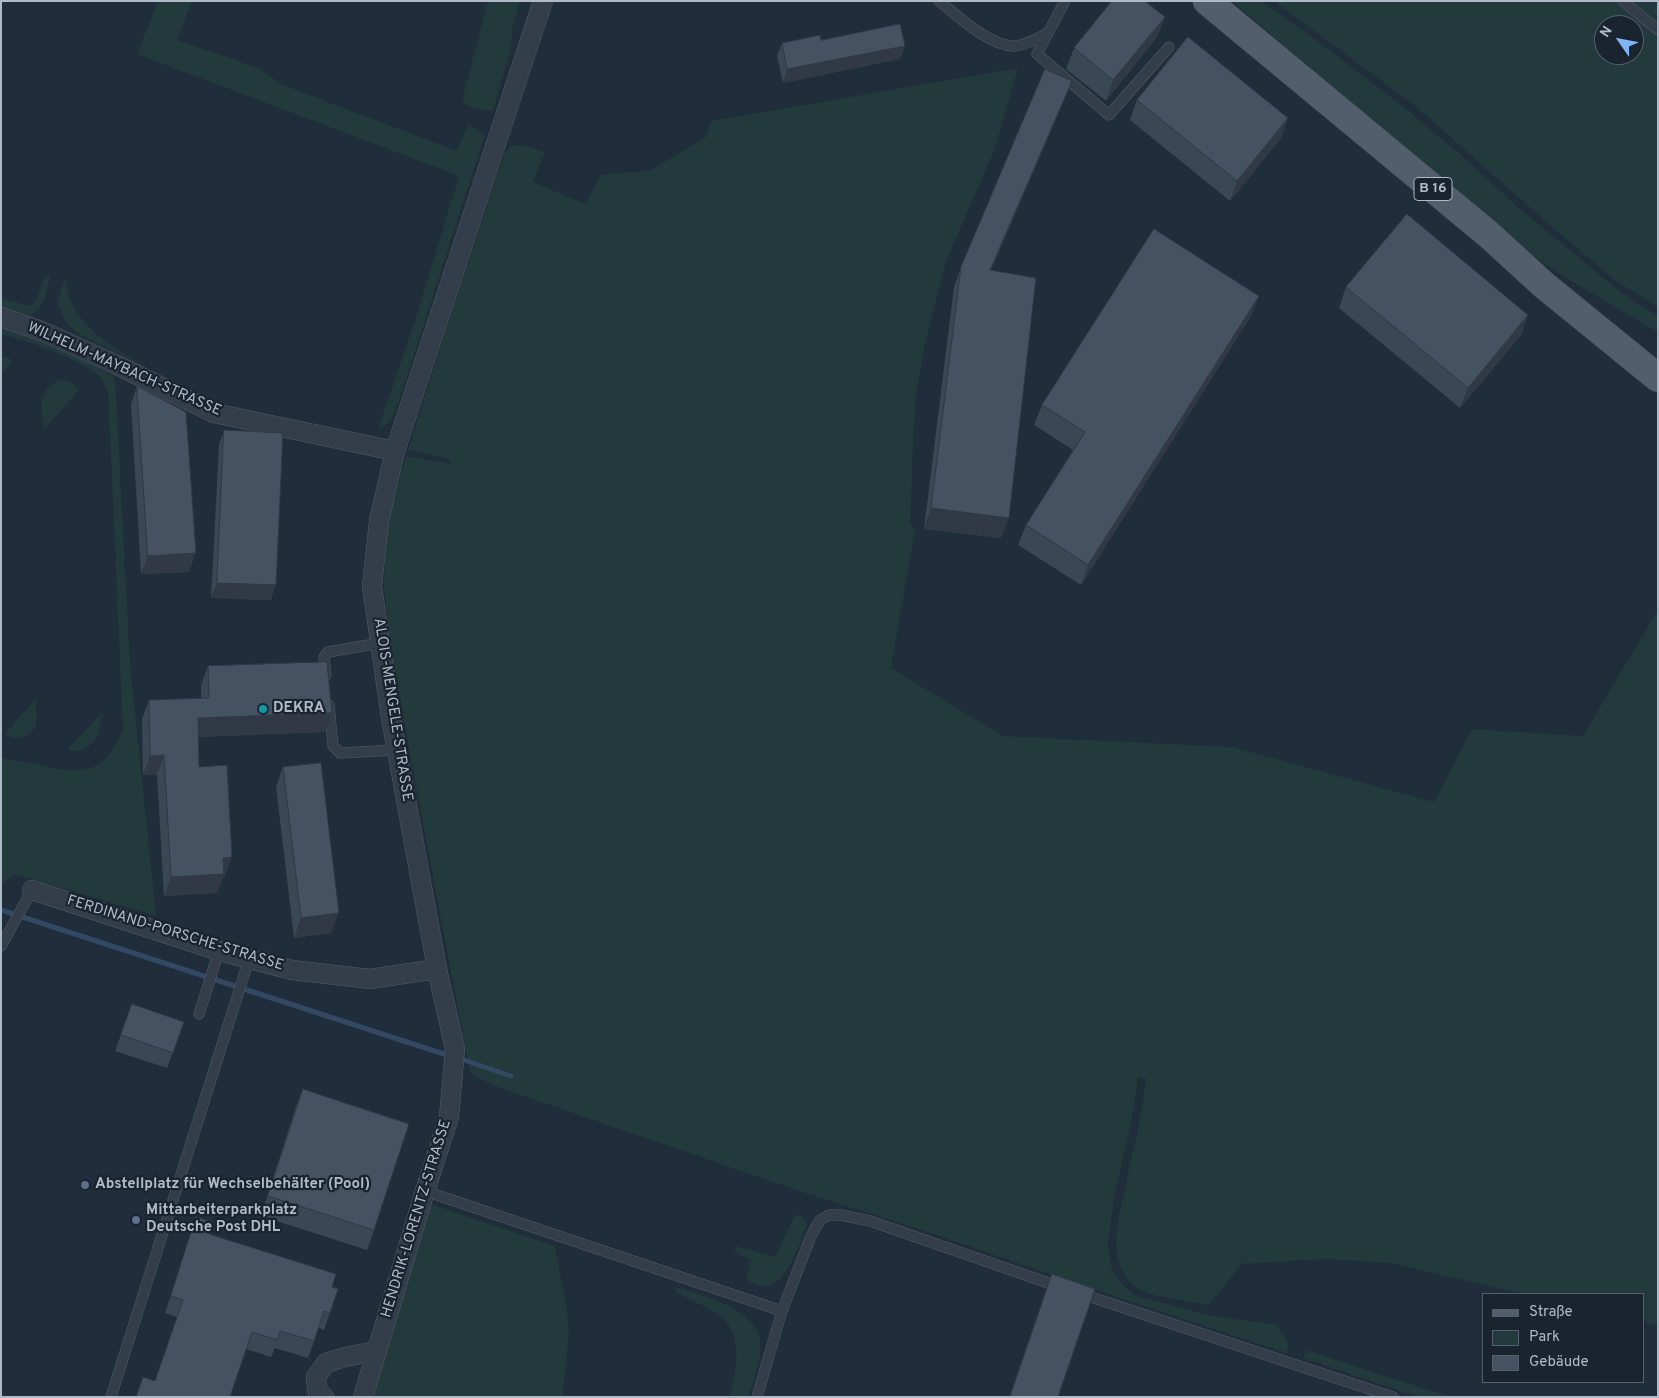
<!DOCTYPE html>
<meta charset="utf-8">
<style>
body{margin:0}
#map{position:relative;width:1659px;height:1398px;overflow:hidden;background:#202d3a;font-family:Overpass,sans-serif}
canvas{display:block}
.frame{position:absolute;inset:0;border:2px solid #afb9c7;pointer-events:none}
.legend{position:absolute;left:1482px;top:1293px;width:162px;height:90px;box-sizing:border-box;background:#1a242f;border:1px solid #56606c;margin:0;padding:6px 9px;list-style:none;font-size:15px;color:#afb9c7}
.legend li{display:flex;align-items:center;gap:10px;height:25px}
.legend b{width:25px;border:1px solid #56606c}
.north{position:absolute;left:1594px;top:15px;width:50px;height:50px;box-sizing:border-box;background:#1a242f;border:1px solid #56606c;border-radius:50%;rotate:303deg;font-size:14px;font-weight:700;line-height:20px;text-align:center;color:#afb9c7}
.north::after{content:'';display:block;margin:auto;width:18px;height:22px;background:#7eb5fd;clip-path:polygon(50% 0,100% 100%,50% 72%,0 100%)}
</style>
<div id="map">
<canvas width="1659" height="1398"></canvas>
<div class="frame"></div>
<ul class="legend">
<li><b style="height:6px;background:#525e6b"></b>Straße</li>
<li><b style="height:14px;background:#223a3b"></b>Park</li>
<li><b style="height:14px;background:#445262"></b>Gebäude</li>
</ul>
<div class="north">N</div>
</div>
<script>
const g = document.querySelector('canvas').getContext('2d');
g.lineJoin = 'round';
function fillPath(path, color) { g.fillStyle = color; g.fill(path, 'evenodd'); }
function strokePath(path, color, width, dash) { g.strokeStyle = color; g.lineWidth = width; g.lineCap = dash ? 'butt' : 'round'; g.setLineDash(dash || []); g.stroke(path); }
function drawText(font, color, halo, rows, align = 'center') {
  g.font = font + ' Overpass,sans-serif'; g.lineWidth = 4.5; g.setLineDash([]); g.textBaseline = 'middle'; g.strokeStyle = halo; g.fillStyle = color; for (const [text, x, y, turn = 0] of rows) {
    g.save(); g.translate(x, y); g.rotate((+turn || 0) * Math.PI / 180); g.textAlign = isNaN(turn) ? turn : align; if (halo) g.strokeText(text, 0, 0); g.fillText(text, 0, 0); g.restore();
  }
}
const green = new Path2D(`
 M158,1H192L177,40L258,68L283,85L457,151L468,124L485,135L399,401C394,414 390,424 378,430L416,318L459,176L137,54Z
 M488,1H520L512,29L511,49L493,110C480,111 471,109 462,101Z
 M1232,1H1261L1315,39L1401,105L1460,154L1520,209L1622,293L1658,316V332L1571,281L1529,253L1478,214L1352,109L1301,60Z
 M1274,1H1658V307L1616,281L1552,227L1419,109ZM1604,25H1634V55H1604Z
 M1018,68L994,151L946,261L926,339L915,400L910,524L915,529L891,668L1003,736L1232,747L1434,802L1472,729L1583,736L1658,610V1326L1643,1322V1294H1523L1390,1263L1325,1259L1242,1264L1209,1305C1194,1302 1150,1297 1139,1289C1129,1283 1122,1273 1119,1262C1111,1238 1122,1203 1127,1179C1134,1146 1143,1111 1146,1078L1138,1077L1132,1120L1115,1192L1108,1243L1111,1267L1123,1285L1134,1295L1208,1315L1277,1325L1289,1345L1287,1353L1132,1302L910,1226L805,1193L492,1085L470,1073L391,653L384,585L386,530L406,456L451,464L449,459L408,450L455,301L505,153L510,146L521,145L545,152L533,182L585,204L601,175L651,170L706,137L711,121Z
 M45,276H50C46,293 46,308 28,316L1,307V298L30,306L37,299Z
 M65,277C67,286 68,295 72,303C87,335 120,350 148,368L79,334L66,323L57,303Z
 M1,327L48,344L115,376L130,664L156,916L15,874L1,885V757C14,761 27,762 40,765C84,775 102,775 123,730L108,391C105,386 102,379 98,375C89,364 16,335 1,335Z
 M1,356L11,359V364L1,375Z
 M60,380C68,380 75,382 78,391L44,430C42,409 35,390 60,380Z
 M37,697L36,727C27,737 17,743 5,734Z
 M102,713C101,720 101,730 97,737C91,747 78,755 67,749Z
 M430,1204L555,1246L567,1311L569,1335L562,1397H370Z
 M795,1214L802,1217L807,1225C800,1243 786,1289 761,1286C756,1285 751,1282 746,1280L751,1260L734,1253L736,1246L775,1257Z
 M675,1287C701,1295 751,1307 759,1336C764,1353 754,1381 748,1397H729C737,1373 742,1339 724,1319C716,1310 688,1299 677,1293Z
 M1306,1350L1450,1397H1418L1304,1358Z`);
const stream = new Path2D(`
 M1,910L450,1056
 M458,1058L511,1076`);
const lane = new Path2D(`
 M939,1C958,16 990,47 1015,46C1024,46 1040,37 1048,33L1065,1
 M1623,1L1658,30
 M1048,33L1037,54L1109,115L1169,47
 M326,675L324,657L328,652L380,643
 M329,705L333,746L340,753L397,750
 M1,946L32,890
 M199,1014L219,951
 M425,1191L782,1311
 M1079,1293L1393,1397
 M111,1397L249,959
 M757,1397L782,1311L811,1236L820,1220L829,1215H841L870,1221L1060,1287`);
const street = new Path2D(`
 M1,317L44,332L115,364L214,413L395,451
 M32,890L219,951L292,970L370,979L437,969
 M324,1397L317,1391L316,1377L326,1363L345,1357L376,1351
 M363,1397L425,1191L449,1117L455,1049L437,969L391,718L372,586L379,521L395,451L543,1`);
const primary = new Path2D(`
 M1207,1L1488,234L1545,286L1658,378`);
const wall = new Path2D(`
 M1165,17L1157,37L1106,101L1066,69L1074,48Z
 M821,40L905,46L900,59L783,83L777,56L782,43Z
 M1137,100L1288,118L1281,138L1230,201L1130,120Z
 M1064,101L991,270L1001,538L924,529L954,287L961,267Z
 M1346,287L1528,315L1521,335L1460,408L1339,308Z
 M1259,296L1251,316L1081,585L1018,545L1026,525L1073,450L1034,425L1042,405Z
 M137,386L189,572L141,574L131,404Z
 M224,430L271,600L211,598L219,445Z
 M208,666L332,713L325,732L198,737L199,767L225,876L223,877L217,893L164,896L157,775H143L142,719L149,700L201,698V685Z
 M283,767L331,933L294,938L276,787Z
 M132,1004L184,1022L167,1068L115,1051Z
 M303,1089L374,1230L367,1250L261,1216L295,1109Z
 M196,1217L209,1234L332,1287L330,1313L324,1330L319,1328L308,1358L275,1348L271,1357L246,1349L155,1381L177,1317L165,1313Z`);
const shadedWall = new Path2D(`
 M1165,17L1157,37L1106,101L1113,80Z
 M905,46L900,59L783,83L787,69Z
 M1072,81L1064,101L983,290L990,270Z
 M1288,118L1281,138L1230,201L1237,181Z
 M1259,296L1251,316L1081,585L1088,565Z
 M1528,315L1521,335L1460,408L1468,388Z
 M931,508L1009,518L1001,538L924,529Z
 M196,553L189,572L141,574L148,556Z
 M217,583L276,585L271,600L211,598Z
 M332,713L325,732L191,737L198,718Z
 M164,755L157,775H143L150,756Z
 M232,857L225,876L223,877L217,893L164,896L171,877L223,858Z
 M339,913L331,933L294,938L301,918Z`);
const building = new Path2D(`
 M1112,1H1145L1165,17L1113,80L1074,48Z
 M900,24L905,46L787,69L782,43L820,35L821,40Z
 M1188,37L1288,118L1237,181L1137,100Z
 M1045,69L1072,81L990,270L1036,278L1009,518L931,508L961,267Z
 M1407,214L1528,315L1468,388L1346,287Z
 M1154,229L1259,296L1088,565L1026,525L1085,432L1042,405Z
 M137,386L186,412L196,553L148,556Z
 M224,430L283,433L276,585L217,583Z
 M327,662L332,713L198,718L199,767L227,765L232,857L223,858L224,874L171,877L164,755L150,756L149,700L209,698L208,666Z
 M321,763L339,913L301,918L283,767Z
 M132,1004L184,1022L173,1053L121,1035Z
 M303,1089L409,1124L374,1230L268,1196Z
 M196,1217L213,1222L209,1234L336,1274L332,1287L338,1289L330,1313L324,1311L314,1341L280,1331L277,1340L252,1332L230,1397H136L143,1377L155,1381L183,1300L171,1296Z
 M1052,1274L1095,1289L1058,1397H1010Z`);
const markers = [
 [263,709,5,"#0f9aa8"],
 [85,1185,5,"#5c6f8a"],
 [136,1220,5,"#5c6f8a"]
];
const shields = [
 [1433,189,38]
];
const shieldNames = [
 ["B 16",1433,189]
];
const streetNames = [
 ["WILHELM-MAYBACH-STRASSE",124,370,24],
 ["ALOIS-MENGELE-STRASSE",392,710,81],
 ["FERDINAND-PORSCHE-STRASSE",175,934,17],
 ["HENDRIK-LORENTZ-STRASSE",417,1219,-73]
];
const poiNames = [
 ["DEKRA",273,709],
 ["Abstellplatz für Wechselbehälter (Pool)",95,1185],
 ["Mittarbeiterparkplatz",146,1211],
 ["Deutsche Post DHL",146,1228]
];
fillPath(green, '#223a3b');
strokePath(stream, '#334963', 5);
strokePath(lane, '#525c68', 11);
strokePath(street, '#525c68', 20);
strokePath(primary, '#3d4854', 29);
strokePath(lane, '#343e4b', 10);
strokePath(street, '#343e4b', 19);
strokePath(primary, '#525e6b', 28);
fillPath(wall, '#3a4754');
fillPath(shadedWall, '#303945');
fillPath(building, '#445262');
strokePath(building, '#303945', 1);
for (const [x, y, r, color] of markers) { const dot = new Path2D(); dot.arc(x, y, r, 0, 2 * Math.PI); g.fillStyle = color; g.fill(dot); strokePath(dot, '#1a242f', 2); }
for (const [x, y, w] of shields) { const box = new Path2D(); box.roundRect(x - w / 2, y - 11.5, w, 23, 4); g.fillStyle = '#1a242f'; g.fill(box); strokePath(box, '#afb9c7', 1); }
drawText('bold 14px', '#afb9c7', null, shieldNames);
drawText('15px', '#afb9c7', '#1a242f', streetNames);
drawText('bold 15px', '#afb9c7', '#1a242f', poiNames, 'left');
</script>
